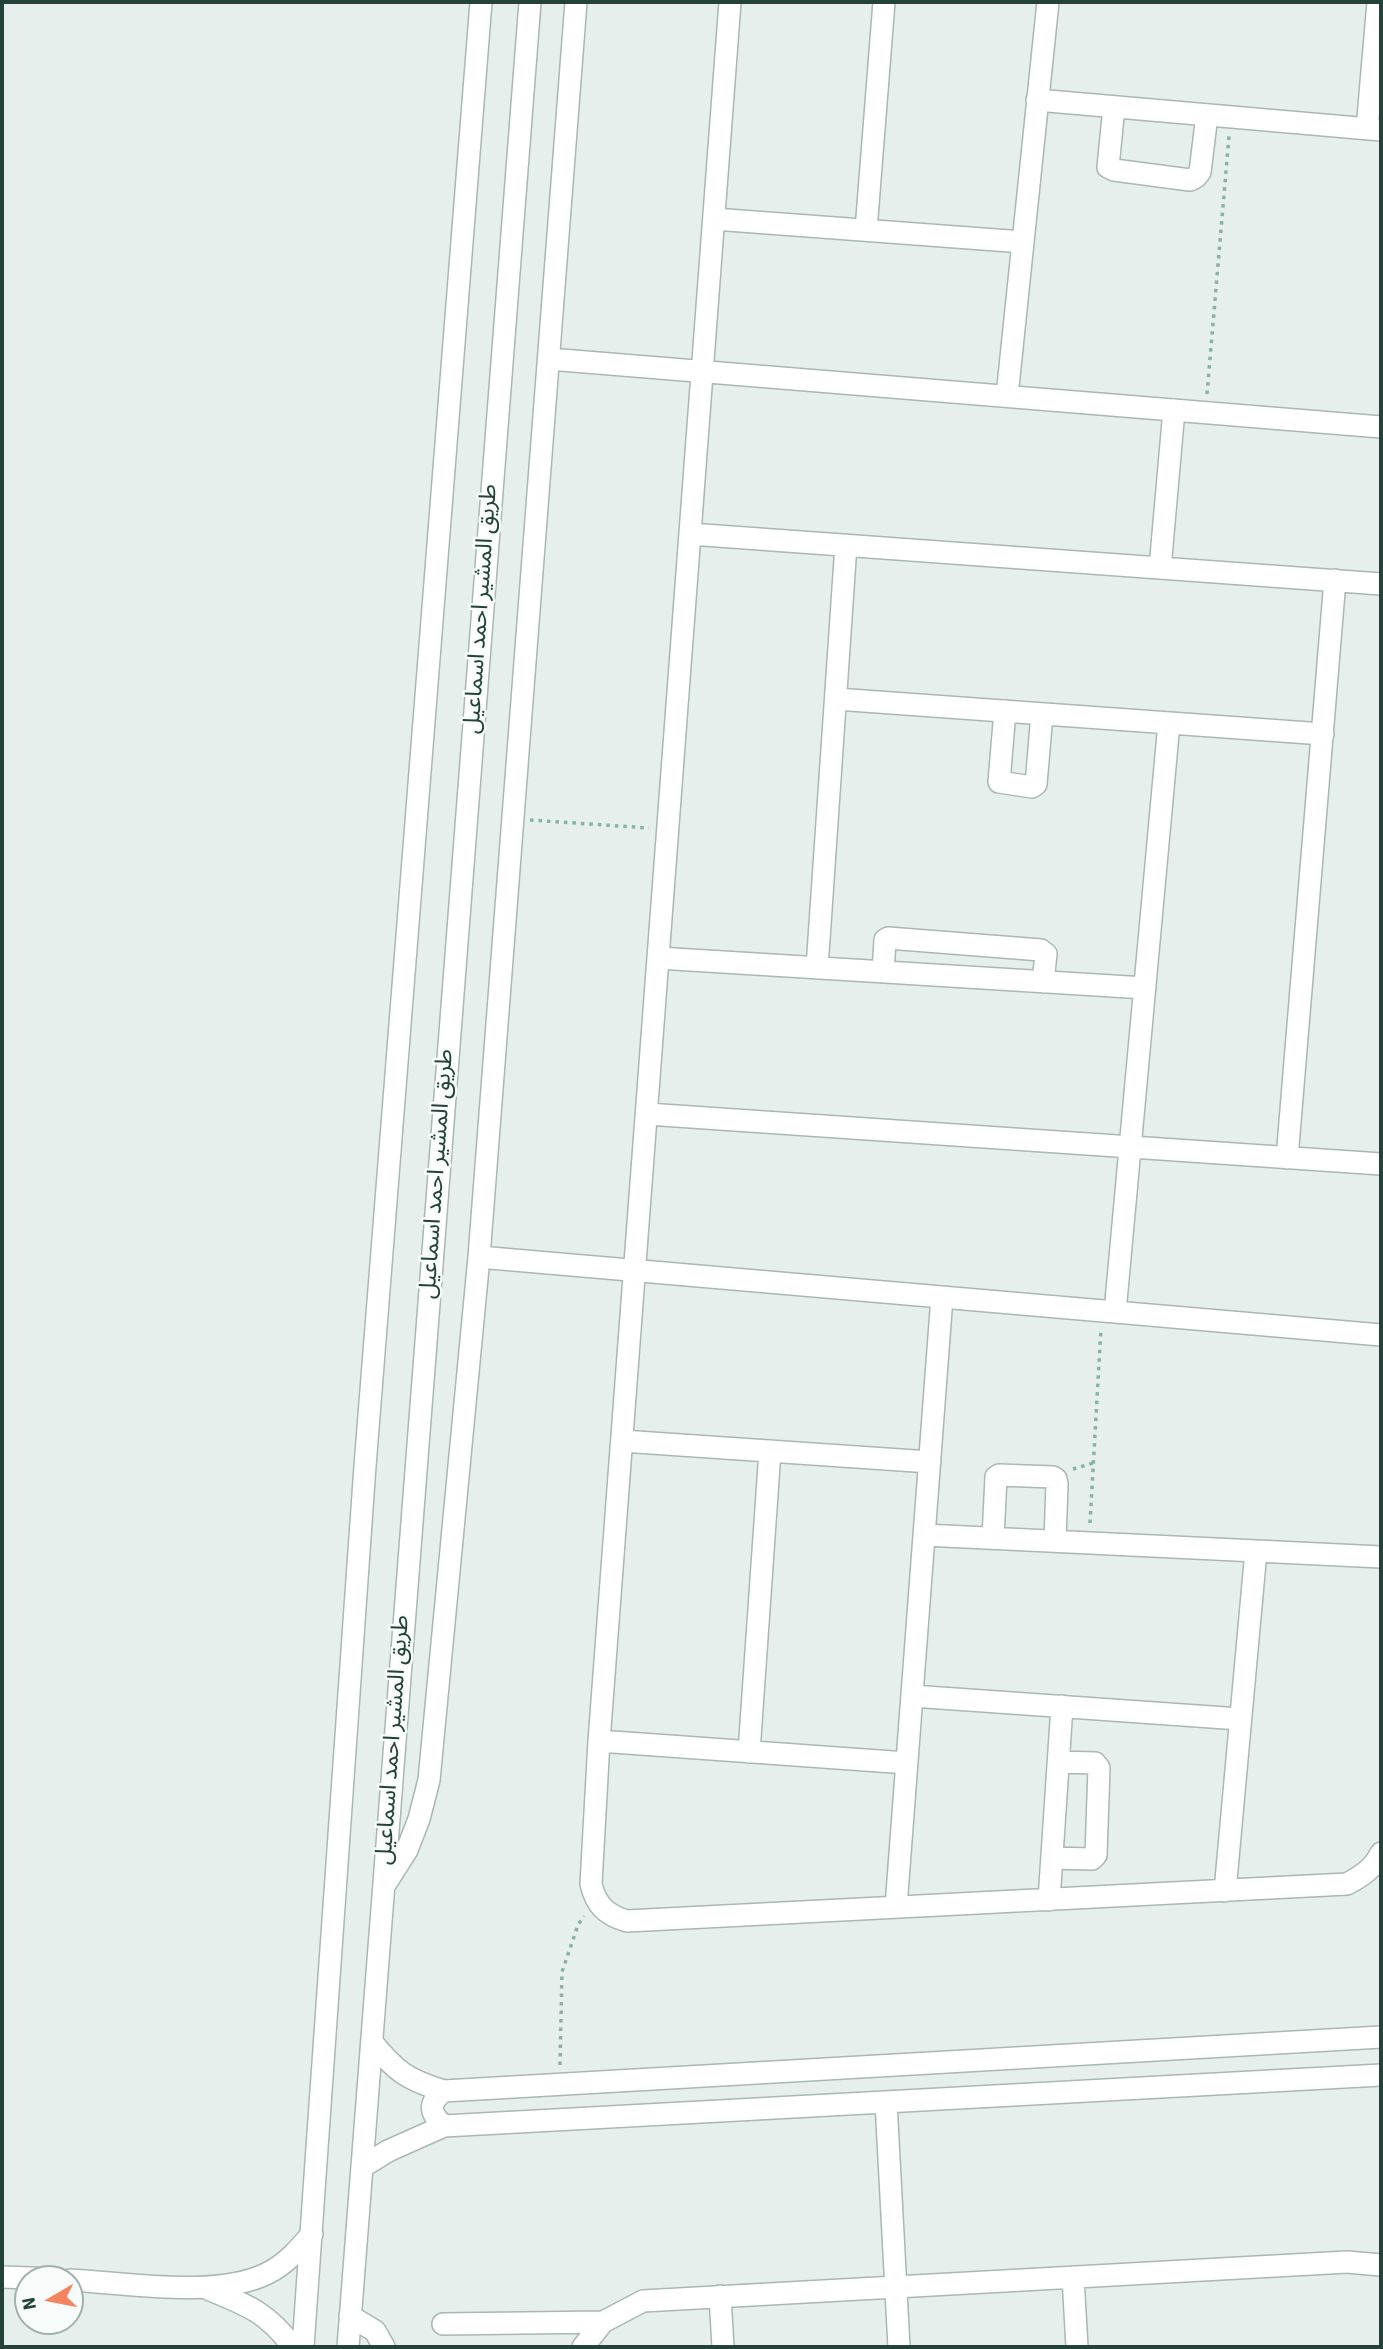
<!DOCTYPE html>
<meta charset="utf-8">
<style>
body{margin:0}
#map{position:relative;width:1383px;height:2349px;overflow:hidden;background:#e6efeb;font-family:"Source Sans 3",sans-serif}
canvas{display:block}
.frame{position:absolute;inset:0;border:4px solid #24423a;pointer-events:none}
.north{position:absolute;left:14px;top:2265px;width:70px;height:70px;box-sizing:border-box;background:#f7fbf9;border:2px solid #a3b1ad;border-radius:50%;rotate:260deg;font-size:19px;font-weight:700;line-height:28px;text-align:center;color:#24423a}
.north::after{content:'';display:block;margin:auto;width:24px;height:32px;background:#f4845f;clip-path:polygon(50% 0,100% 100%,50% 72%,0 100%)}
</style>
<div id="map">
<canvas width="1383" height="2349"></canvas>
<div class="frame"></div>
<div class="north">N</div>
</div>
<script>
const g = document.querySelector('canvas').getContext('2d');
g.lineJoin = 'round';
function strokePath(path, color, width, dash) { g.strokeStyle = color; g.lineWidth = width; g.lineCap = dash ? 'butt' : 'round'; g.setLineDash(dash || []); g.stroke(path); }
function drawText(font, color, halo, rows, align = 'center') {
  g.font = font + ' "Source Sans 3","Noto Sans Arabic",sans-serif'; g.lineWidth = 5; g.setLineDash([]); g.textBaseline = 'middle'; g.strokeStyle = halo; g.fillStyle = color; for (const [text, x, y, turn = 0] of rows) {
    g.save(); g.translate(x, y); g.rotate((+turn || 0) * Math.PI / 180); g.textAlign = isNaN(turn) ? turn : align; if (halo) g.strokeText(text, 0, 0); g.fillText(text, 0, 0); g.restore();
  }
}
const path = new Path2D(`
 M1207,394L1229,136
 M530,820L649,828
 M1073,1469L1093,1463
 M1090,1523L1101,1328
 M560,2065L562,1972L578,1925L584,1916`);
const minor = new Path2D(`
 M730,2L599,1741L591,1884C596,1905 606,1915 627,1921L1347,1884C1362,1876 1374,1868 1381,1853
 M1037,100L1381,130
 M1114,107L1108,167L1114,170L1190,180L1196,177L1200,172L1207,115
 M1367,129L1378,2
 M714,219L1023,242
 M866,230L884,2
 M549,359L1381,427
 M1007,396L1048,2
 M690,534L1381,584
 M1160,568L1174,410
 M836,699L1323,734
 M1005,711L999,782L1032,787L1036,784L1042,714
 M658,958L1145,988
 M817,968L846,545
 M883,972L885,940L888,938L1041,950L1046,954L1043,982
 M647,1114L1381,1164
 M1287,1158L1335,580
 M479,1257L1381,1335
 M1115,1312L1169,723
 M622,1441L930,1462
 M924,1535L1381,1557
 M993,1538L996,1477L999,1475L1053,1477L1056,1479L1057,1484L1055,1541
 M912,1696L1240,1719
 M599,1741L907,1763
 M749,1752L770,1451
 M1052,1858L1092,1859L1096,1855L1099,1768L1095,1763L1059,1762
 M384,1886L407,1850L419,1819L429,1780L479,1257L576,2
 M1225,1891L1256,1551
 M1049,1900L1062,1706
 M896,1907L942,1297
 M372,2042C396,2072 408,2080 444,2091L1381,2037
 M886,2102L899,2347
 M444,2126C429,2113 428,2103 444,2091
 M362,2167L388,2151L444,2126L1381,2075
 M2,2277L58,2279
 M1073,2277L1077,2347
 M70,2280C127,2283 217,2299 268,2273C286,2264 299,2249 312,2234
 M208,2289C247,2305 267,2312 293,2347
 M720,2296L723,2347
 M350,2316L375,2331L384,2347
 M443,2324L603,2322
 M303,2347L365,1466L481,2
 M348,2347L530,2
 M583,2347L603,2322L643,2301L1347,2262L1381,2265`);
const streetNames = [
 ["طريق المشير احمد اسماعيل",482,609,-86],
 ["طريق المشير احمد اسماعيل",438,1174,-86],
 ["طريق المشير احمد اسماعيل",394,1740,-86]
];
strokePath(minor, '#a8b8b2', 24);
strokePath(path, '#86b3a5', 3.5, [3.5, 5]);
strokePath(minor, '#fff', 21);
drawText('23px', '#24423a', '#f7fbf9', streetNames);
</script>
